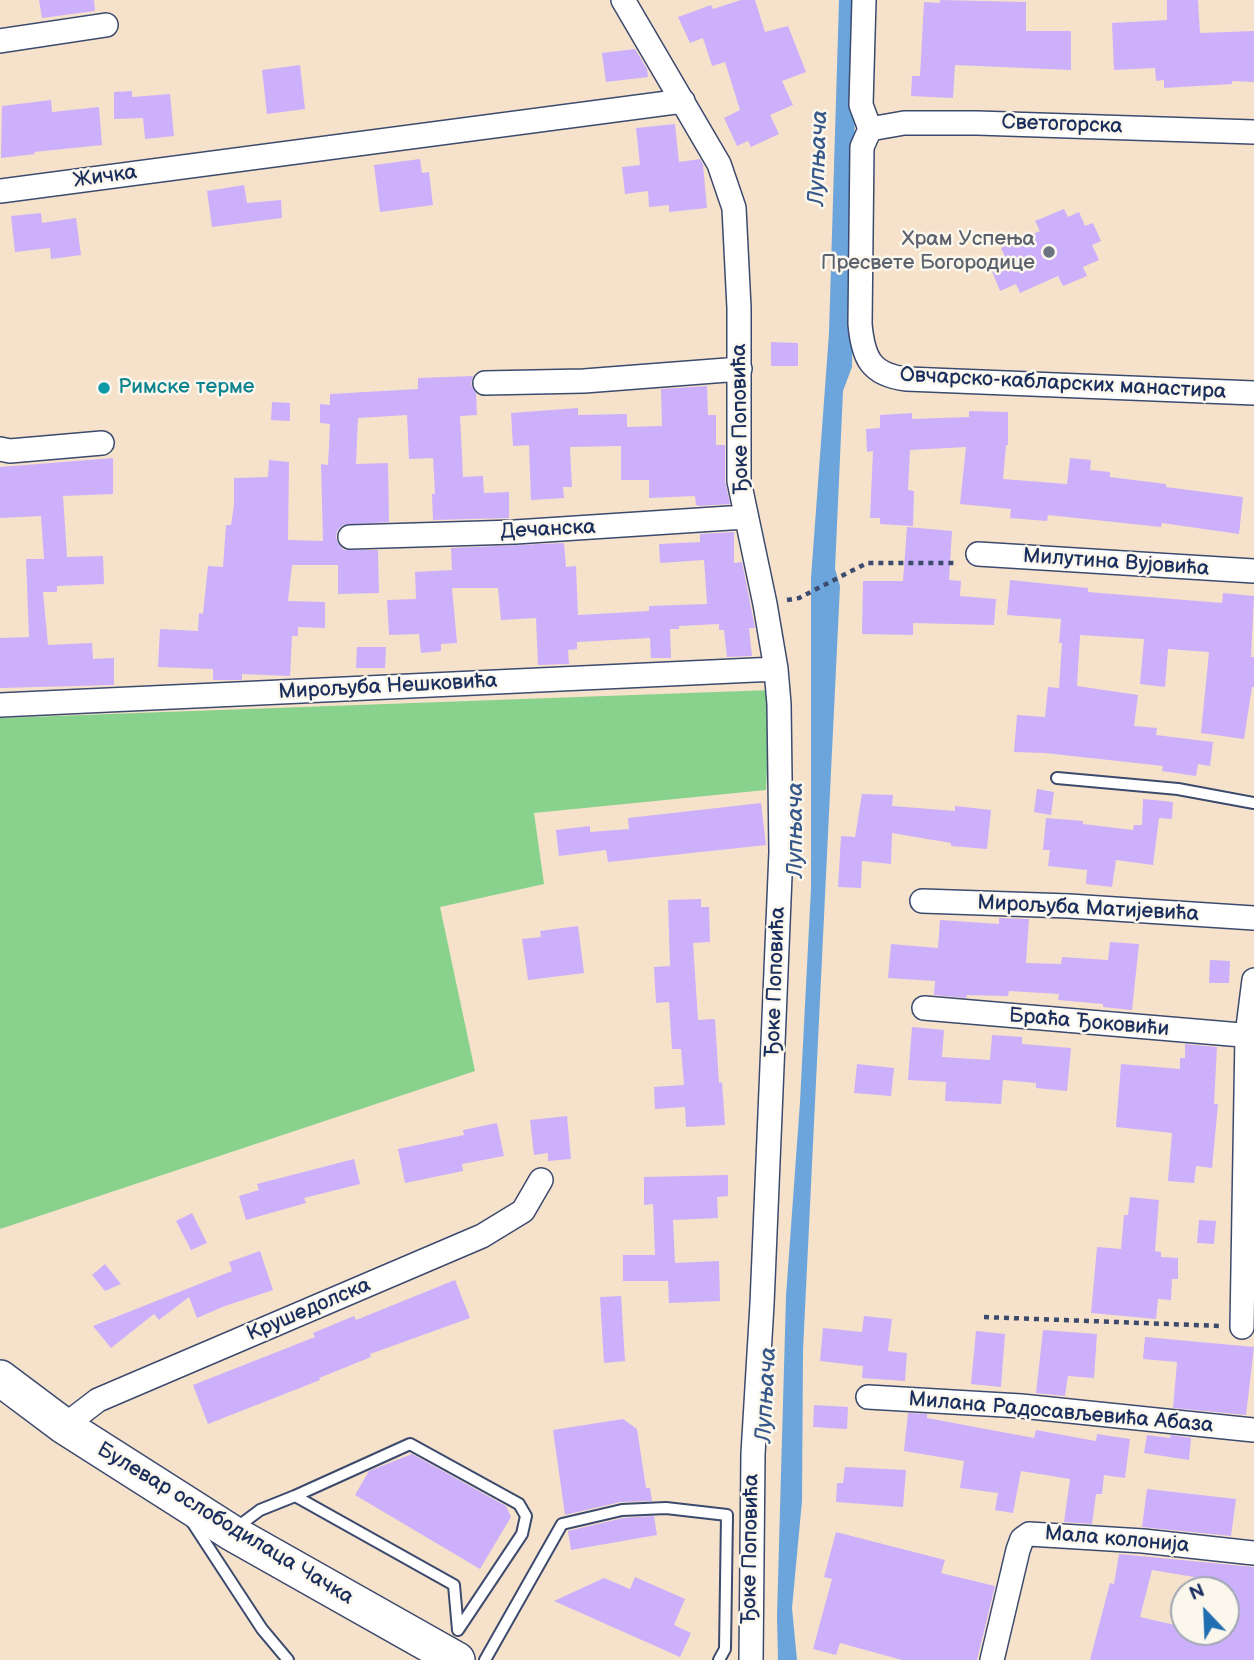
<!DOCTYPE html>
<meta charset="utf-8">
<style>
body{margin:0}
#map{position:relative;width:1254px;height:1660px;overflow:hidden;background:#f6e2ca;font-family:"Balsamiq Sans",sans-serif}
canvas{display:block}
.north{position:absolute;left:1170px;top:1576px;width:70px;height:70px;box-sizing:border-box;background:#fbf7ec;border:2px solid #a1a7b3;border-radius:50%;rotate:337deg;font-size:19px;font-weight:700;line-height:28px;text-align:center;color:#1b2f5e}
.north::after{content:'';display:block;margin:auto;width:24px;height:32px;background:#1f6fb2;clip-path:polygon(50% 0,100% 100%,50% 72%,0 100%)}
</style>
<div id="map">
<canvas width="1254" height="1660"></canvas>
<div class="north">N</div>
</div>
<script>
const g = document.querySelector('canvas').getContext('2d');
g.lineJoin = 'round';
function fillPath(path, color) { g.fillStyle = color; g.fill(path, 'evenodd'); }
function strokePath(path, color, width, dash) { g.strokeStyle = color; g.lineWidth = width; g.lineCap = dash ? 'butt' : 'round'; g.setLineDash(dash || []); g.stroke(path); }
function drawText(font, color, halo, rows, align = 'center') {
  g.font = font + ' "Balsamiq Sans",sans-serif'; g.lineWidth = 5; g.setLineDash([]); g.textBaseline = 'middle'; g.strokeStyle = halo; g.fillStyle = color; for (const [text, x, y, turn = 0] of rows) {
    g.save(); g.translate(x, y); g.rotate((+turn || 0) * Math.PI / 180); g.textAlign = isNaN(turn) ? turn : align; if (halo) g.strokeText(text, 0, 0); g.fillText(text, 0, 0); g.restore();
  }
}
const green = new Path2D(`
 M771,690L766,790L534,813L544,884L440,907L475,1071L0,1229V718Z`);
const water = new Path2D(`
 M839,0H856L852,367L843,391L835,569L840,586L803,1350L802,1501L792,1608L797,1660H778L777,1616L786,1296L800,1102L811,888V578L829,333Z`);
const building = new Path2D(`
 M39,0H94L95,11L42,18Z
 M741,0H755L765,32L788,26L806,72L782,81L793,105L770,115L779,134L751,147L748,141L737,146L724,118L740,110L725,62L712,66L703,38L690,43L678,17L711,5L713,9Z
 M940,0L1026,2V31H1071V70L955,65L953,98L911,96L912,76H920L924,2L940,3Z
 M1167,0H1198L1200,33L1254,31V82L1232,81V84L1164,88V80L1156,81L1155,68L1114,70L1112,23L1167,20Z
 M635,49L647,69L648,77L606,82L602,53Z
 M300,65L305,109L267,114L262,70Z
 M132,91V97L170,94L174,136L145,139L143,118L114,119V92Z
 M51,100L52,112L99,107L102,145L34,152L35,154L1,158L2,106Z
 M675,124L679,162L700,159L703,164L707,208L669,212V205L649,207L648,191L625,194L622,167L640,165L636,128Z
 M420,159L422,173L429,172L433,205L380,212L374,165Z
 M244,185L247,203L281,200L282,218L212,227L207,191Z
 M1064,209L1068,217L1079,212L1085,226L1093,223L1101,241L1092,245L1099,260L1083,267L1087,276L1063,286L1058,276L1020,293L1016,284L1000,291L989,264L1005,257L1001,248L1040,231L1035,221Z
 M41,213L42,223L76,218L81,255L51,259L50,248L15,252L11,216Z
 M771,342L798,343V366H771Z
 M473,376L471,384L476,393L477,415L460,416L463,477L483,476L484,493L509,492V518L433,520L432,494H435L433,458L409,459L407,415L358,418L356,464L388,463L389,522L343,525L337,531L336,538L339,545L344,550H378L379,593L338,594V565H292L288,601L325,602V628L298,627V636H292L290,676L242,674V680H213V669L158,667L160,629L198,631L199,613L203,614L208,566L223,567L226,525H231L234,505V478L268,477L269,460L289,462L288,540L323,541L321,464L328,465L330,424L320,423V404L330,405V394L418,389V378Z
 M707,386L708,415H716V445H725V481L730,504L699,506L696,505L695,496L649,498V480H621V446L570,447L572,487H563L564,498L531,500L529,445L513,446L511,413L578,408V415L627,414V427L662,426L661,389Z
 M272,402L290,403V421L271,420Z
 M969,411L1008,412V445H1006L1003,479L1067,484L1070,458L1091,460L1090,470L1110,472V477L1166,484V487L1243,497L1239,534L1162,523L1161,527L1048,515L1047,521L1010,518L1011,509L960,504L966,447L910,450L908,490L914,491L913,526L880,524V518H870L873,451L867,452L866,429L880,428V415L912,413V419L969,417Z
 M113,458V494L63,496L67,557L103,556L104,584L57,586V592H43L48,645L92,643L93,659L114,658V685L0,688V638L29,637L26,559H44L41,516L0,518V467Z
 M907,527L952,531L949,580L961,581L960,596L996,599L994,625L913,623V635L862,634L863,581H903Z
 M734,532V563L742,562L755,628H749L752,656L727,657L724,630H719V624L679,626V629H670L671,658H651L650,638L577,642V649L568,650L569,664L538,665L536,618L501,620L498,588H452L457,643L441,644V651L421,653L419,634L389,635L387,600L416,599L415,572L452,570L451,548L564,543L566,567L576,566L578,615L649,611V606L707,604L704,560L660,563L659,544L700,542V534Z
 M1010,580L1088,588V592L1222,603L1223,593L1254,596L1251,657H1254V687H1252L1244,739L1201,733L1209,652L1168,649L1165,687L1140,684L1144,639L1080,635L1077,686L1138,695L1134,726L1157,728L1156,735L1213,742L1210,766L1198,764L1196,776L1162,771L1163,766L1045,753L1014,752L1017,715L1045,717L1048,687L1059,688L1062,643H1059L1061,619L1007,615Z
 M357,647H386L385,668H356Z
 M1037,789L1054,792L1051,815L1034,812Z
 M862,794L893,795L892,806L955,811V806L991,810L987,849L951,846V843L892,833L891,864L862,861L861,888L838,887L841,836L855,837Z
 M1143,799L1173,802L1172,819L1159,818L1153,865L1116,860L1112,887L1086,884L1087,870L1048,866L1050,850H1043L1046,818L1083,821V824L1133,830L1134,825H1142Z
 M761,803L766,845L608,862L606,850L559,856L556,830L590,826V832L629,829L628,818Z
 M701,899V907H709L710,942L693,943L698,1020L715,1019L719,1083L722,1082L725,1125L686,1127L685,1107L655,1109L654,1087L684,1085L681,1049H672L669,1002L656,1003L654,967L670,966L668,900Z
 M999,918L1029,919L1026,963L1061,964L1062,957L1108,960L1110,942L1139,944L1132,1010L1103,1007V1004L1058,1000L1059,994L1009,991L1008,996L967,995L966,998L934,995L935,981L888,978L891,944L938,948L940,920L999,924Z
 M578,926L584,973L528,980L522,939L541,937L540,931Z
 M1210,960L1230,961L1229,983H1209Z
 M912,1027L944,1030L942,1057L990,1060L992,1035L1022,1037V1044L1071,1048L1067,1091L1036,1088V1083L1003,1080L1001,1104L945,1101L946,1082L908,1080Z
 M1185,1044L1217,1047L1214,1104H1218L1212,1168L1196,1166L1194,1183L1168,1181L1172,1133L1116,1127L1121,1064L1180,1069V1058H1185Z
 M857,1064L894,1068L891,1096L854,1093Z
 M567,1116L571,1159L548,1161V1153L534,1155L530,1120Z
 M497,1123L504,1156L462,1164L463,1171L405,1183L398,1149L464,1135L463,1130Z
 M354,1159L360,1184L304,1198L306,1203L246,1220L239,1196L259,1190L257,1184Z
 M728,1175V1196L717,1197L718,1218L673,1220L675,1263L719,1261L720,1301L669,1303L668,1281H623V1255H655L653,1204L644,1205V1177Z
 M1130,1197L1159,1200L1155,1251L1161,1252V1257L1178,1258V1279H1172L1171,1300L1158,1299L1156,1319L1091,1313L1097,1247L1121,1249L1124,1215H1128Z
 M192,1213L207,1243L191,1250L176,1221Z
 M1199,1220L1216,1221L1214,1244L1197,1243Z
 M260,1251L273,1290L225,1306L197,1318L189,1297L159,1320L154,1314L111,1348L93,1326L232,1271L229,1262Z
 M105,1264L121,1284L105,1291L92,1275Z
 M455,1280L470,1318L370,1354L371,1357L319,1378L320,1380L208,1424L193,1385L315,1337L313,1333L354,1316L356,1320Z
 M621,1296L625,1361L604,1363L600,1297Z
 M864,1316L892,1319L888,1351L907,1353L905,1381L862,1378L863,1366L820,1361L823,1328L862,1332Z
 M1043,1330L1097,1334L1094,1378L1068,1376L1065,1396L1036,1393Z
 M976,1331L1005,1334L1001,1387L971,1384Z
 M1145,1337L1254,1347L1246,1415L1173,1408L1177,1362L1143,1359Z
 M814,1405L848,1407L847,1429L813,1427Z
 M908,1413L927,1414V1418L1034,1438L1036,1430L1096,1441L1097,1434L1130,1439L1125,1478L1104,1475L1102,1494H1096L1092,1524L1064,1522L1070,1479L1021,1471L1013,1513L995,1510L998,1493L960,1488L964,1461L904,1451Z
 M623,1419L637,1429L646,1488H650L652,1501L620,1502L565,1515L553,1430Z
 M1147,1435L1170,1438L1171,1435L1191,1438L1189,1460L1144,1453Z
 M412,1454L506,1506L511,1517L480,1569L355,1495L369,1471Z
 M845,1467L906,1470L903,1507L836,1502L837,1483H843Z
 M1147,1489L1236,1499L1231,1536L1142,1527Z
 M654,1516L657,1535L571,1550L568,1531L623,1518Z
 M836,1532L945,1560L941,1573L995,1586L977,1660H902L840,1643L836,1655L813,1649L832,1579L824,1577Z
 M1119,1554L1254,1567V1660H1090L1110,1583L1114,1584ZM1152,1570L1194,1577L1191,1590H1226V1632H1184V1627L1140,1617Z
 M635,1577L685,1599L674,1625L691,1633L680,1657L554,1601L604,1578L630,1589Z`);
const path = new Path2D(`
 M787,600L799,598L867,563H958
 M984,1317L1221,1326`);
const service = new Path2D(`
 M1057,778L1178,789L1254,803
 M295,1496L410,1444L519,1504L526,1516L522,1534L458,1630
 M192,1522L262,1629L288,1660
 M236,1528L260,1510L295,1496L454,1585L458,1630
 M485,1660L562,1524L622,1510L666,1508L727,1515L725,1649L719,1660`);
const minor = new Path2D(`
 M623,0L719,164L734,208L739,308V481L765,604L776,669L779,704L781,852L762,1304L753,1454L751,1660
 M864,0L861,105L870,129
 M0,41L106,25
 M870,129L862,147L860,324C863,357 870,375 907,379L1254,393
 M870,129L904,123H977L1254,132
 M0,191L683,101
 M485,383L584,381L740,369
 M0,449L10,451L102,443
 M350,537L515,532L745,517
 M978,554L1254,571
 M0,705L776,669
 M922,901L1069,906L1254,918
 M924,1008L1254,1036
 M1242,1327L1247,1035L1254,980
 M868,1397L1021,1406L1254,1430
 M64,1426L98,1400L482,1236L523,1211L541,1180
 M992,1660L1018,1550L1022,1539L1029,1534L1143,1541L1254,1553`);
const primary = new Path2D(`
 M0,1378L64,1426L232,1533L457,1660`);
const markers = [
 [1049,252,7,"#6b7280"],
 [104,388,7,"#0f9aa8"]
];
const streetNames = [
 ["Светогорска",1062,125,2],
 ["Жичка",105,177,-8],
 ["Овчарско-кабларских манастира",1063,384,3],
 ["Ђоке Поповића",741,419,-91],
 ["Дечанска",548,530,-3],
 ["Милутина Вујовића",1116,563,4],
 ["Мирољуба Нешковића",388,687,-3],
 ["Мирољуба Матијевића",1088,909,3],
 ["Ђоке Поповића",776,982,-88],
 ["Браћа Ђоковићи",1089,1023,5],
 ["Крушедолска",309,1310,-23],
 ["Милана Радосављевића Абаза",1061,1413,5],
 ["Булевар ослободилаца Чачка",225,1524,31],
 ["Мала колонија",1117,1540,5],
 ["Ђоке Поповића",751,1549,-89]
];
const worshipNames = [
 ["Храм Успења",1035,240],
 ["Пресвете Богородице",1035,264]
];
const cultureNames = [
 ["Римске терме",118,388]
];
const waterNames = [
 ["Лупњача",819,158,-88],
 ["Лупњача",796,830,-90],
 ["Лупњача",767,1395,-87]
];
fillPath(green, '#89d28d');
fillPath(water, '#6ca5db');
fillPath(building, '#ccb0fb');
strokePath(service, '#3c4a6e', 14);
strokePath(minor, '#3c4a6e', 26);
strokePath(primary, '#3c4a6e', 38);
strokePath(path, '#3c4a6e', 4.5, [5, 5]);
strokePath(service, '#fff', 10);
strokePath(minor, '#fff', 23);
strokePath(primary, '#fff', 35);
for (const [x, y, r, color] of markers) { const dot = new Path2D(); dot.arc(x, y, r, 0, 2 * Math.PI); g.fillStyle = color; g.fill(dot); strokePath(dot, '#fbf7ec', 2.5); }
drawText('21px', '#1b2f5e', '#fbf7ec', streetNames);
drawText('21px', '#5b616d', '#fbf7ec', worshipNames, 'right');
drawText('21px', '#0d838f', '#fbf7ec', cultureNames, 'left');
drawText('italic 23px', '#37588a', '#fbf7ec', waterNames);
</script>
